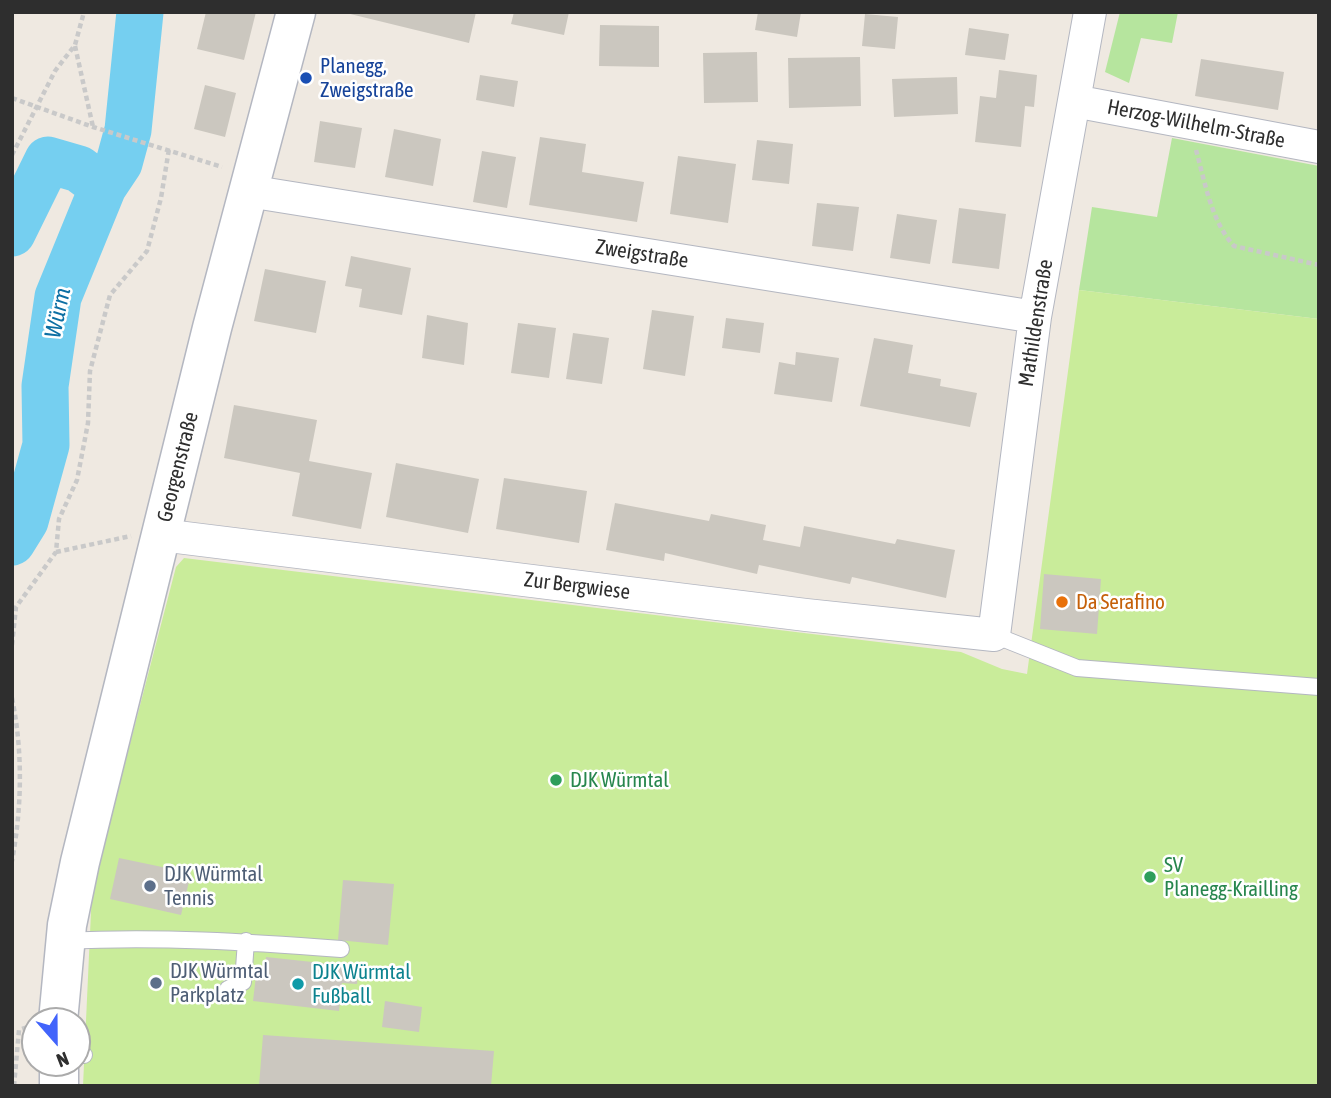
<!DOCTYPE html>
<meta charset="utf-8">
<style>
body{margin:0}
#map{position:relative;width:1331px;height:1098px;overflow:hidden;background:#efe9e1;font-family:"Asap Condensed",sans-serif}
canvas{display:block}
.frame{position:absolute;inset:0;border:14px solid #2e2e2e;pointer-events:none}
.north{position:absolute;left:21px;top:1007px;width:70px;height:70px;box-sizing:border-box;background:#fff;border:2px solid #ababab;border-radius:50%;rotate:159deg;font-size:19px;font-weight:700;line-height:28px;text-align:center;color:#2e2e2e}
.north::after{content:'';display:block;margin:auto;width:24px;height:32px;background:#4264fb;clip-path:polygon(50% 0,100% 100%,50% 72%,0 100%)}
</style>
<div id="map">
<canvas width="1331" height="1098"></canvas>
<div class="frame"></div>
<div class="north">N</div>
</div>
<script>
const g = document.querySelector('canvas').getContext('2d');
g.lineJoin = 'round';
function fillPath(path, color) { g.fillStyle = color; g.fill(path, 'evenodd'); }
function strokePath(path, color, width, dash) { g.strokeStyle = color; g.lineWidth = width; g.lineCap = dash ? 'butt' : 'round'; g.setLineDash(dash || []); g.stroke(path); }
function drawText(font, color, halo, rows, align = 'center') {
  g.font = font + ' "Asap Condensed",sans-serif'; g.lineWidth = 5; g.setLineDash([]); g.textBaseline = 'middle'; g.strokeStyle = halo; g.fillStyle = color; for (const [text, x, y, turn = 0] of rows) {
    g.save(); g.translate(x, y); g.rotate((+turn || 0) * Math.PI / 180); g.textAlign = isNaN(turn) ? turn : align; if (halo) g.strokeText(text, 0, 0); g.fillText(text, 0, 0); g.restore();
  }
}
const green = new Path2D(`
 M1120,12H1178L1172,43L1141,38L1129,83L1105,72Z
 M1172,138L1319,166V319L1079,290L1092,207L1157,217Z`);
const pitch = new Path2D(`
 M1079,290L1319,319V1086H83L92,890L176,567L184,558L961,652L1002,669L1027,674Z`);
const river = new Path2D(`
 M12,233L48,160L79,169L103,187
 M12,542L25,521L46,445L45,386L58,297L103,187L119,163L128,130L140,12`);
const building = new Path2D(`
 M206,12H256L244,60L197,49Z
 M342,12H476L469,43Z
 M514,12H569L564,35L511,24Z
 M758,12H801L797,37L755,30Z
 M865,14L898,17L895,49L862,46Z
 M600,25L659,26V67L599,66Z
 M969,28L1009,34L1005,60L965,55Z
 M757,52L758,102L704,103L703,53Z
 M860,57L861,106L789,108L788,58Z
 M1201,59L1284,72L1278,110L1195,96Z
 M999,70L1037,75L1034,107L1025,106L1021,147L975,142L980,96L996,98Z
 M480,75L518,81L514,107L476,100Z
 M957,77L958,114L894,117L892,79Z
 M205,85L236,93L225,137L194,129Z
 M320,121L362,128L355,168L314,162Z
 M394,129L441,139L433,186L385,177Z
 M540,137L586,144L582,172L644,182L637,222L529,205Z
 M757,140L793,144L789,184L752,180Z
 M482,151L516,157L507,208L473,202Z
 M678,156L736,164L728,223L670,214Z
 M817,203L859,207L853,251L812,246Z
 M959,208L1006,214L999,269L952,263Z
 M897,214L937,220L930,264L890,258Z
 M351,256L411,268L402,315L359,307L362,289L345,286Z
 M265,269L326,281L316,333L254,321Z
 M652,310L694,316L685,376L643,369Z
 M427,315L468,323L464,365L422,358Z
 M726,318L764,323L760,353L722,348Z
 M518,323L556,328L549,378L511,373Z
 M573,333L609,338L602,384L566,379Z
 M874,338L913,345L908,373L941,379L940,386L977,393L970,427L860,406Z
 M796,352L839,358L832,402L774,394L779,362L795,365Z
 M234,405L317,420L309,461L372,473L361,529L292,516L300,473L224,458Z
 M396,463L479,479L468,533L386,517Z
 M504,478L587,491L579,543L496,529Z
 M615,503L709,521L711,514L766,525L763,540L800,547L804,526L895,544L897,539L955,550L946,598L852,577L850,584L759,565L757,574L665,553L664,561L606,550Z
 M1044,574L1101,579L1097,634L1040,629Z
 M119,858L191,873L181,915L110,899Z
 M343,880L394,884L388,945L338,940Z
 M266,957L359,967L357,984L342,983L339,1011L253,1001L257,967L265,968Z
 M385,1001L422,1007L419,1032L382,1027Z
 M263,1035L494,1051L491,1086H259Z`);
const path = new Path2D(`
 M75,46L93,127
 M12,98L93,127L222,167
 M1196,150C1205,182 1211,221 1234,246L1319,265
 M12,155L55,71L75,45L84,12
 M56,552L131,536
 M12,645L16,607L56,552L59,519L77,480L88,423L90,371L110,295L147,251L161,198L169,149
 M12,698C23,752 22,807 12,861
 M14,1086L19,1030L28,1027`);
const service = new Path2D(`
 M994,635L1077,668L1319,687
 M65,941C157,936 249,942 341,949
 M228,989L243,982L246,941
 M77,1055H84`);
const minor = new Path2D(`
 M1074,101L1319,147
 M248,191L1035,317
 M161,535L806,615L994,635L1035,317L1090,12`);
const tertiary = new Path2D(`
 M58,1021L67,925L80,862L212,328L296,12
 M59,1063V1086`);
const markers = [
 [306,78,7,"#1a4fb4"],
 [1062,602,7,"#e8710a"],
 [556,780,7,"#2e9e5b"],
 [1150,877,7,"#2e9e5b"],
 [150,886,7,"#5c6f8a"],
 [156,983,7,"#5c6f8a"],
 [298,984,7,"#0f9aa8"]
];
const transitNames = [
 ["Planegg,",320,66],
 ["Zweigstraße",320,90]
];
const streetNames = [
 ["Herzog-Wilhelm-Straße",1196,124,11],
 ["Zweigstraße",642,254,9],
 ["Mathildenstraße",1036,323,-81],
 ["Georgenstraße",178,467,-76],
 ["Zur Bergwiese",577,586,7]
];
const foodNames = [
 ["Da Serafino",1076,602]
];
const leisureNames = [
 ["DJK Würmtal",570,780],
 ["SV",1164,865],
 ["Planegg-Krailling",1164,889]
];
const serviceNames = [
 ["DJK Würmtal",164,874],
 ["Tennis",164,898],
 ["DJK Würmtal",170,971],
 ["Parkplatz",170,995]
];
const cultureNames = [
 ["DJK Würmtal",312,972],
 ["Fußball",312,996]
];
const waterNames = [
 ["Würm",58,313,-78]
];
fillPath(green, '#b6e59e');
fillPath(pitch, '#c9ec9a');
strokePath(river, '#75cff0', 47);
fillPath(building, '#cbc7bf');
strokePath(service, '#b4b7c1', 18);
strokePath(minor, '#b4b7c1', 34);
strokePath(tertiary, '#b4b7c1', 41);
strokePath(path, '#c9c9c9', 4.5, [5, 3.5]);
strokePath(service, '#fff', 16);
strokePath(minor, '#fff', 32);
strokePath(tertiary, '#fff', 38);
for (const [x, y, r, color] of markers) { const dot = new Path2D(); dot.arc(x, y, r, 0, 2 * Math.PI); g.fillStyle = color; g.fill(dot); strokePath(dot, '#fff', 2.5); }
drawText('21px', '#164399', '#fff', transitNames, 'left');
drawText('21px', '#2e2e2e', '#fff', streetNames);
drawText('21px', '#c56008', '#fff', foodNames, 'left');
drawText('21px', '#27864d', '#fff', leisureNames, 'left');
drawText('21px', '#4e5e75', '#fff', serviceNames, 'left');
drawText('21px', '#0d838f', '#fff', cultureNames, 'left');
drawText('italic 23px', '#0d6fa3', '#fff', waterNames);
</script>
